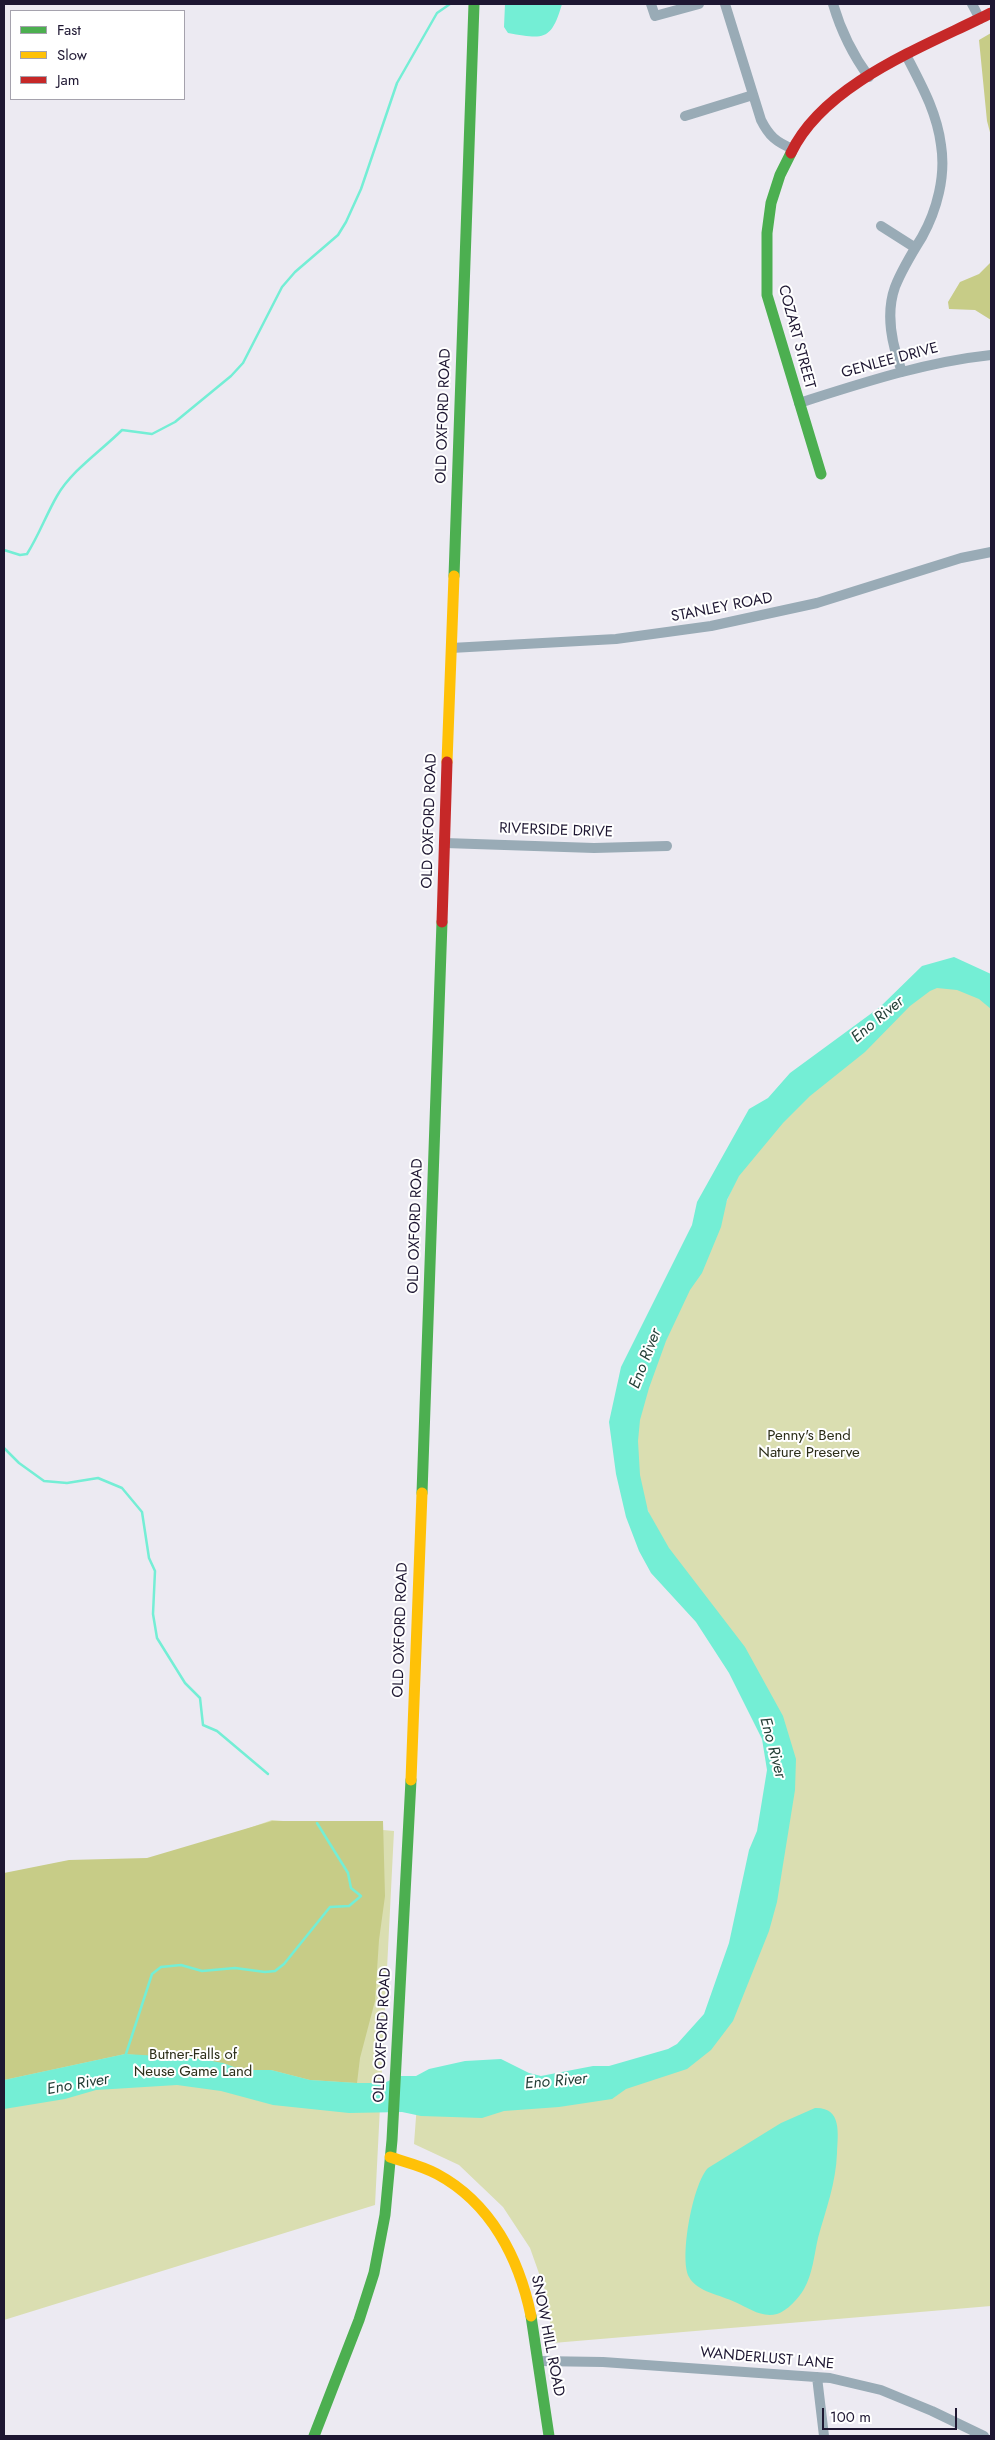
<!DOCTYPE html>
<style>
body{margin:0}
#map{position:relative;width:995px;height:2440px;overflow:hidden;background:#eceaf2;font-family:Jost,sans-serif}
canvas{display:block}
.frame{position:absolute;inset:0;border:5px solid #1e1732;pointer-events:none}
.legend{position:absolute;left:10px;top:10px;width:175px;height:90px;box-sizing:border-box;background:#fff;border:1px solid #a5a2ad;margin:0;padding:6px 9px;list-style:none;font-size:15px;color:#1e1732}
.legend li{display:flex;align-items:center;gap:10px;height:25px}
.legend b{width:25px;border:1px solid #a5a2ad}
.scale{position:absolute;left:822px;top:2408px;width:135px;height:22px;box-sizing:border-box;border:2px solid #1e1732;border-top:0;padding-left:6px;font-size:15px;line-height:18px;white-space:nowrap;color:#1e1732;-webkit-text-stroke:4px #fff;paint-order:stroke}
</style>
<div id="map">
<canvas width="995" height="2440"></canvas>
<div class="frame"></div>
<ul class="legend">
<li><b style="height:6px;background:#4caf50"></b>Fast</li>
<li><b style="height:6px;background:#ffc107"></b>Slow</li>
<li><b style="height:6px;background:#c62828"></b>Jam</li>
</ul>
<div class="scale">100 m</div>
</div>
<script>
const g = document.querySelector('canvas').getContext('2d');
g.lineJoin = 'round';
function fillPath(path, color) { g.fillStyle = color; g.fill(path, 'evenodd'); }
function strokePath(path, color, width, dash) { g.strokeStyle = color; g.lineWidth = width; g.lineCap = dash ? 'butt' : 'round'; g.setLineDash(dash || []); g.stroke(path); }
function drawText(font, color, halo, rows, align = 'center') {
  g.font = font + ' Jost,sans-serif'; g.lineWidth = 4; g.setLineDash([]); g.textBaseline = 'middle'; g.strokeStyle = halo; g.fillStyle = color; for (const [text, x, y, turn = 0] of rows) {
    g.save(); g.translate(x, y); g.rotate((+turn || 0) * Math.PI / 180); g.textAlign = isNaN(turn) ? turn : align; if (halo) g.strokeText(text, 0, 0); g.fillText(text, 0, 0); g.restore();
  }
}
const green = new Path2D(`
 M959,972L991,995V2306L553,2343L546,2293L530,2248L503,2207L459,2165L414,2144L418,2090L556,2085L698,2046L782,1787L771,1732L673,1579L622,1440L760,1125L919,986Z
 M272,1820L394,1831L375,2205L4,2320V1882L175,1854Z`);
const forest = new Path2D(`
 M991,33V136L987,121L979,40Z
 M991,262V320L975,310L949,309L948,302L960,282L979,274Z
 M272,1821H383L385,1896L379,1940L375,2001L360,2058L357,2083L310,2080L271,2070H242L223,2063L125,2054L4,2080V1873L69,1860L147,1858Z`);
const water = new Path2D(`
 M505,4H562C551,42 543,39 508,33L504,27Z
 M954,957L991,974V1009L979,999L957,990L937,988L930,991L910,1006L865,1052L810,1096L783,1123L739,1176L727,1200L721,1227L702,1273L690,1290L666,1341L649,1388L640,1420L638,1441L640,1475L648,1511L669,1548L745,1647L783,1716L796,1759L795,1790L777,1902L769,1931L733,2021L711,2050L687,2069L626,2089L612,2099L559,2107L504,2111L482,2118L421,2116L402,2112L349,2113L273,2105L221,2091L177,2085L96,2090L65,2099L4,2109V2080L125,2054L195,2058L223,2063L242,2070H271L310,2080L357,2083H384L399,2076H416L429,2069L465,2061L501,2059L529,2073L541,2076L593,2066H609L668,2049L677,2044L704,2014L729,1943L749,1850L757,1831L767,1770L762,1739L729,1673L696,1622L651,1573L639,1551L626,1517L616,1474L609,1422L621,1367L692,1225L697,1202L749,1109L768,1098L790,1073L880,1007L922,966Z
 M815,2108C842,2107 838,2133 837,2153C836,2183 826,2209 818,2238C814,2255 813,2273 804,2289C799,2298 787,2311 777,2314C761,2318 749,2308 735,2302C721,2295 697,2292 689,2277C679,2258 693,2183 708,2168L781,2123Z`);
const stream = new Path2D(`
 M4,550L20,555L27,554C39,535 46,515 57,496C72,470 101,451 122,430L152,434L175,422L231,376L243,363L282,287L295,272L338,235L346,222L361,189L397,83L437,13L450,4
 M4,1448L19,1463L44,1481L67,1483L98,1478L122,1488L142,1512L149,1558L155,1571L153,1614L157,1638L185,1683L200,1698L203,1725L217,1731L268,1774
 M125,2057L152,1974L161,1967L181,1965L202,1971L235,1968L265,1972L275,1971L284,1964L330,1907L349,1906L361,1896L351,1888L348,1873L317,1823`);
const street = new Path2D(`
 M651,4L655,16L699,4
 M725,4L761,120C769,136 776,142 793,149
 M833,4C841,31 852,54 869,77
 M972,4L980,19
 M685,116L753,95
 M881,226L914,247
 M902,372C892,345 885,315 895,287C902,269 912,253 922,237C937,210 946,176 941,145C937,113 922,86 907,57
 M799,403C862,383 925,362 991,355
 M451,648L616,639L711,626L817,603L961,558L991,552
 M445,843L594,848L667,846
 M538,2361L603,2362L830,2378L881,2390L932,2411L984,2436
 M817,2377L824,2436`);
const fast = new Path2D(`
 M791,153L780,175L771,203L767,233V295L821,474
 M454,576L474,4
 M422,1493L442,922
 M531,2316L549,2436
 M314,2436L359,2320L374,2273L385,2215L392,2140L411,1780`);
const slow = new Path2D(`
 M447,762L454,576
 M411,1780L422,1493
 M390,2157C405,2162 423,2166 437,2174C491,2203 519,2258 531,2316`);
const jam = new Path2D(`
 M791,153C824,83 926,46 991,13
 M442,922L447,762`);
const streetNames = [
 ["COZART STREET",796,337,75],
 ["GENLEE DRIVE",890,361,-15],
 ["OLD OXFORD ROAD",444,416,-88],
 ["STANLEY ROAD",722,608,-11],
 ["OLD OXFORD ROAD",430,821,-88],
 ["RIVERSIDE DRIVE",556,831,2],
 ["OLD OXFORD ROAD",416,1226,-88],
 ["OLD OXFORD ROAD",401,1630,-88],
 ["OLD OXFORD ROAD",383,2035,-87],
 ["SNOW HILL ROAD",547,2336,79],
 ["WANDERLUST LANE",767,2359,5]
];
const parkNames = [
 ["Penny's Bend",809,1436],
 ["Nature Preserve",809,1453],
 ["Butner-Falls of",193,2055],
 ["Neuse Game Land",193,2072]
];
const waterNames = [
 ["Eno River",878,1020,-40],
 ["Eno River",646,1359,-69],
 ["Eno River",772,1748,75],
 ["Eno River",556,2082,-5],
 ["Eno River",78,2085,-10]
];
fillPath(green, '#dadeb1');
fillPath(forest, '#c7cc87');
fillPath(water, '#74eed5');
strokePath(stream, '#74eed5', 2.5);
strokePath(street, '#99abb6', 10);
strokePath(fast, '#4caf50', 11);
strokePath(slow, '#ffc107', 11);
strokePath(jam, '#c62828', 11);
drawText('15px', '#1e1732', '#fff', streetNames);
drawText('15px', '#2c2e19', '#fff', parkNames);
drawText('italic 16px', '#254038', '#fff', waterNames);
</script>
